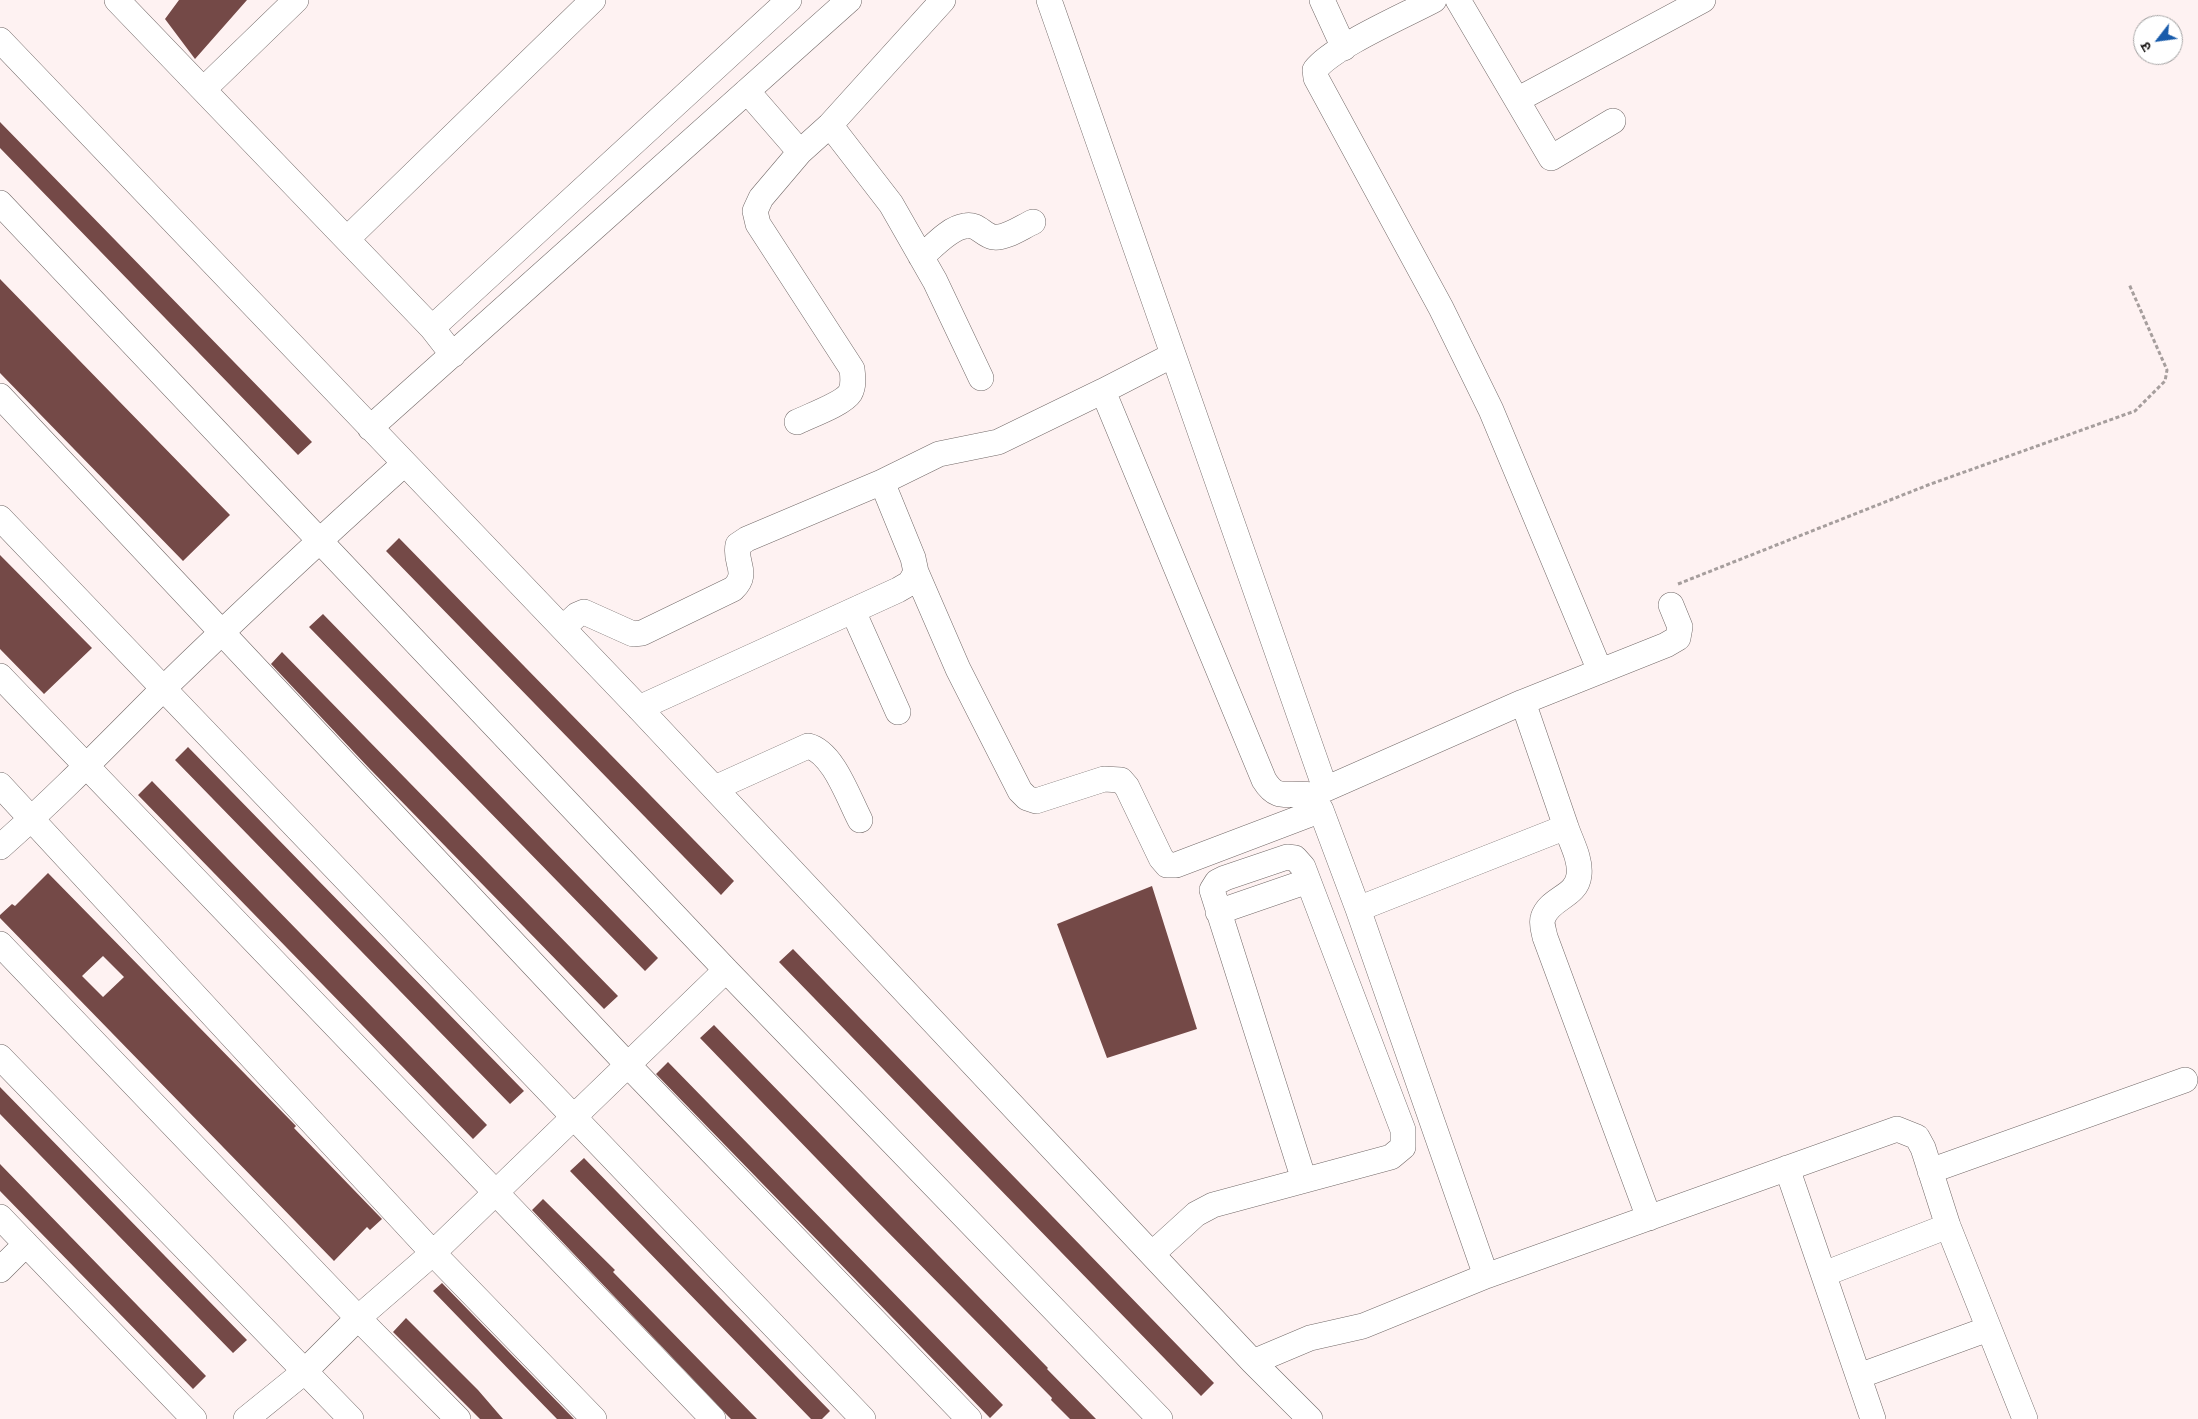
<!DOCTYPE html>
<meta charset="utf-8">
<style>
body{margin:0}
#map{position:relative;width:2198px;height:1419px;overflow:hidden;background:#fef2f2;font-family:Barlow,"Noto Sans Devanagari",sans-serif}
canvas{display:block}
.north{position:absolute;left:2133px;top:15px;width:50px;height:50px;box-sizing:border-box;background:#fff;border:1px solid #a4a3a3;border-radius:50%;rotate:240deg;font-size:14px;font-weight:700;line-height:20px;text-align:center;color:#1c1918}
.north::after{content:'';display:block;margin:auto;width:18px;height:22px;background:#185bab;clip-path:polygon(50% 0,100% 100%,50% 72%,0 100%)}
</style>
<div id="map">
<canvas width="2198" height="1419"></canvas>
<div class="north">उ</div>
</div>
<script>
const g = document.querySelector('canvas').getContext('2d');
g.lineJoin = 'round';
function fillPath(path, color) { g.fillStyle = color; g.fill(path, 'evenodd'); }
function strokePath(path, color, width, dash) { g.strokeStyle = color; g.lineWidth = width; g.lineCap = dash ? 'butt' : 'round'; g.setLineDash(dash || []); g.stroke(path); }
const building = new Path2D(`
 M179,0H247L195,59L165,19Z
 M0,122L312,442L298,455L0,148Z
 M0,279L230,515L183,561L0,373Z
 M399,538L734,881L721,895L386,551Z
 M0,555L92,648L44,694L0,649Z
 M323,614L658,958L645,971L309,627Z
 M282,652L618,996L604,1009L368,767L271,664Z
 M188,747L524,1091L510,1104L175,760Z
 M152,781L487,1125L473,1139L138,795Z
 M48,873L296,1126L294,1128L382,1219L370,1230L367,1227L334,1261L0,918V915L12,904L15,906ZM103,956L124,977L103,997L82,976Z
 M1152,886L1197,1029L1107,1058L1057,924Z
 M793,949L1214,1383L1201,1396L779,962Z
 M714,1025L1048,1368L1047,1369L1096,1419H1070L1051,1400L1052,1398L875,1219L700,1038Z
 M668,1062L1003,1405L990,1418L656,1074Z
 M0,1087L247,1340L233,1353L0,1114Z
 M584,1158L830,1411L822,1419H811L570,1171Z
 M0,1164L206,1376L193,1389L0,1191Z
 M543,1199L615,1270L613,1272L757,1419H731L726,1414L532,1210Z
 M442,1283L574,1419H557L520,1381L433,1291Z
 M406,1318L478,1390L503,1419H480L393,1332Z`);
const path = new Path2D(`
 M1678,584L1928,485L2135,411L2165,381L2167,370L2129,284`);
const minor = new Path2D(`
 M117,0L432,328L453,355
 M1049,0L1325,788
 M1322,0L1344,48
 M1434,0C1406,15 1332,47 1315,70L1316,78L1441,308L1491,410L1600,671
 M1458,0L1551,158L1613,121
 M0,40L639,708L1253,1362L1310,1419
 M204,89L296,0
 M747,91L800,152L830,125L943,0
 M1517,100L1703,0
 M830,125L891,204L935,281L981,378
 M0,203L726,970L1160,1419
 M347,239L593,0
 M921,257C933,247 949,228 965,226C977,223 983,235 993,237C1005,239 1022,227 1033,222
 M432,328L789,0
 M1103,391L1173,355
 M0,396L627,1064L969,1419
 M797,422C809,416 843,404 850,393C854,386 853,377 852,369L758,224L755,211L761,198L800,152
 M370,428L849,0
 M0,518L863,1419
 M916,572L958,669L1020,791L1027,798L1036,801L1104,779L1121,780L1127,787L1161,858L1167,865H1176L1321,810
 M853,611L898,712
 M563,628L577,615L584,612L633,634L642,633L733,589C750,573 734,563 738,545L747,539L882,482
 M0,676L713,1419
 M639,708L898,590L910,583L916,572L913,558L882,482L939,454L998,442L1103,391L1264,780C1278,803 1289,791 1312,795L1321,810L1358,909L1486,1276
 M0,785L433,1253L594,1419
 M715,788L808,746C833,752 848,797 860,820
 M1312,795L1523,702L1666,645L1678,638L1680,627L1671,605
 M1566,827C1571,842 1581,859 1579,875C1577,897 1549,898 1543,918C1541,923 1544,932 1545,937L1649,1218
 M0,847C58,796 109,743 163,689C242,612 323,537 404,464
 M1358,909L1566,827L1523,702
 M1218,912L1308,881
 M0,944L358,1318L458,1419
 M0,1057L351,1419
 M1787,1168L1873,1419
 M1930,1171L2185,1080
 M0,1217L194,1419
 M1152,1254L1196,1214L1213,1205L1391,1157L1403,1147V1130L1303,867L1295,858L1287,857L1225,878L1217,882L1212,890L1304,1180
 M0,1270L26,1244
 M1824,1274L1948,1226
 M1253,1362L1310,1338L1363,1326L1486,1276L1897,1129L1917,1137L1923,1148L1948,1226L2025,1419
 M1859,1376L1988,1329
 M246,1419L304,1372L358,1318L433,1253L726,970`);
fillPath(building, '#744947');
strokePath(minor, '#726968', 26);
strokePath(path, '#a69e9d', 3, [4, 2.5]);
strokePath(minor, '#fff', 25);
</script>
